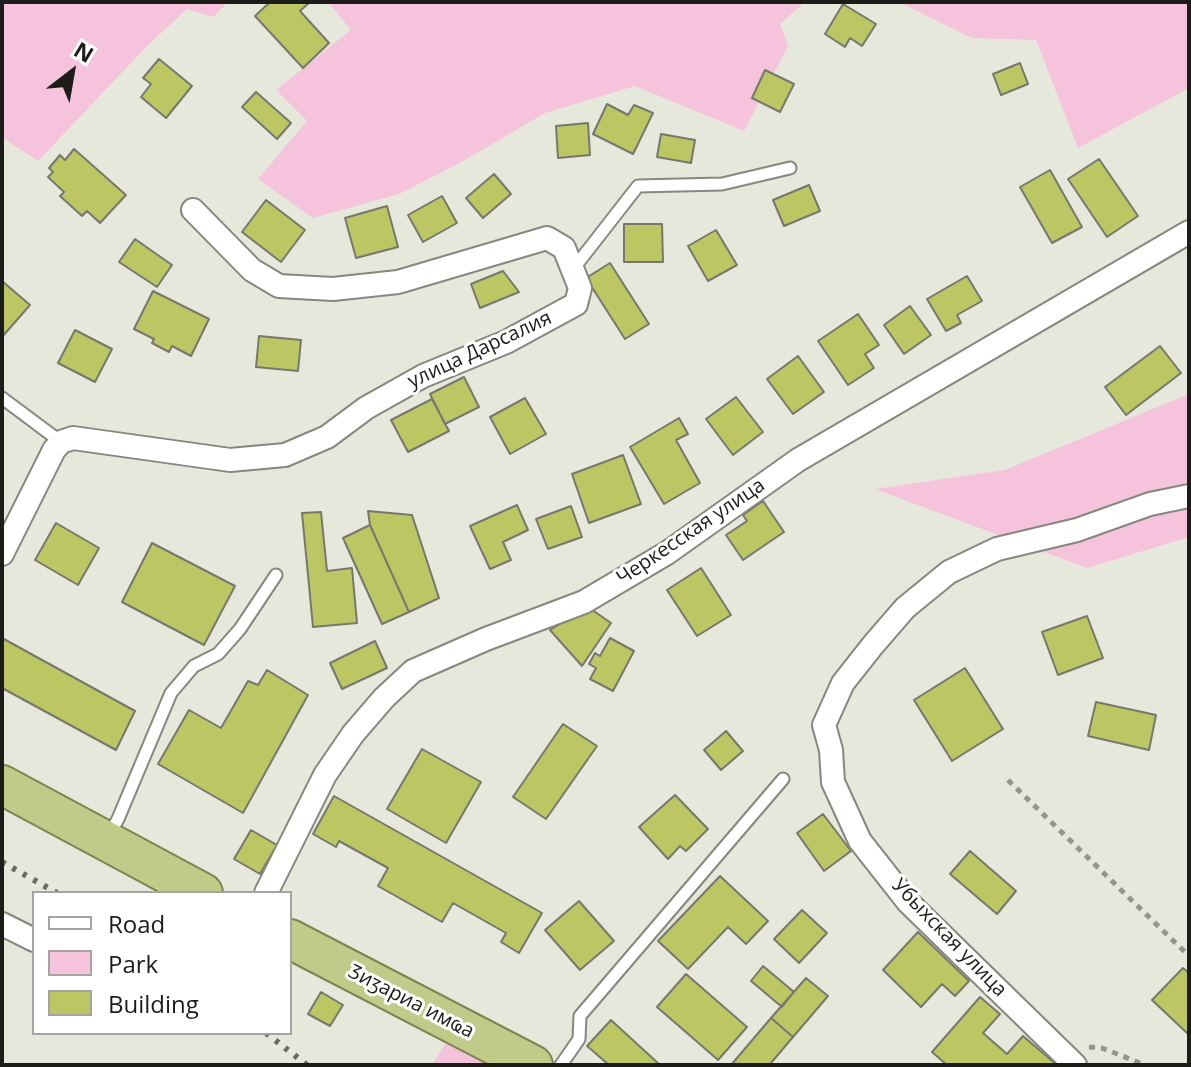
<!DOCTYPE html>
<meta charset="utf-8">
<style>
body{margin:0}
#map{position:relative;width:1191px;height:1067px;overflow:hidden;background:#e6e8dc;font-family:"Open Sans",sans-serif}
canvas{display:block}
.frame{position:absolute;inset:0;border:4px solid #1c1c19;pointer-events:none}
.legend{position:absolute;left:32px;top:891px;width:260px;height:144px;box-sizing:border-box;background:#fff;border:2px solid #a4a4a3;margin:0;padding:10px 14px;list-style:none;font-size:24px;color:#1c1c19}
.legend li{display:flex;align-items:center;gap:16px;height:40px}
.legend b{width:40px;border:2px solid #a4a4a3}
.north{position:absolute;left:32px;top:32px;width:80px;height:80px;-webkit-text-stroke:6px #fff;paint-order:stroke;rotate:31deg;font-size:22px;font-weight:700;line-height:32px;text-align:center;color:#1c1c19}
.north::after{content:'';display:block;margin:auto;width:28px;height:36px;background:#1c1c19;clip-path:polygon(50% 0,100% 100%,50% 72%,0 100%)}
</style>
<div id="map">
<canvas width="1191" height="1067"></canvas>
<div class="frame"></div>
<ul class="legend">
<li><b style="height:10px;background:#fff"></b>Road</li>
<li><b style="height:22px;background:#f6c3dc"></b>Park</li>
<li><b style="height:22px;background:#bcc662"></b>Building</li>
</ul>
<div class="north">N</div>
</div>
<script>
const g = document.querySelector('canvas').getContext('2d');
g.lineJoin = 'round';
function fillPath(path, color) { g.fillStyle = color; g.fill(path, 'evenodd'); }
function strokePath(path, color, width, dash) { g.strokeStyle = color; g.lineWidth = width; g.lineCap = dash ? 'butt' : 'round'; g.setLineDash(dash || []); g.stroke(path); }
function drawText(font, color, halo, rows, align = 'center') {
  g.font = font + ' "Open Sans",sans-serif'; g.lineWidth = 6; g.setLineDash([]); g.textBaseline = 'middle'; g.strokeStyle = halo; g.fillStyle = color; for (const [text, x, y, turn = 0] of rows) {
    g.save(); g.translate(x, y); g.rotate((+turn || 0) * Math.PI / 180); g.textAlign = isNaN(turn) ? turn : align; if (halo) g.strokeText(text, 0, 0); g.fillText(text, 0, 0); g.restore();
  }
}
const green = new Path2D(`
 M2,2H228L213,17L187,9L148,45L38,161L2,137Z
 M328,2H805L780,24L788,46L744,131L635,86L545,113L458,164L399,194L313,218L258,179L307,121L276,90L351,30Z
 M899,2H1189V88L1078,148L1036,40L972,38Z
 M1189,394V537L1087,568L875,489L1005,470Z
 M449,1038L491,1065H432Z`);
const building = new Path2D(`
 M270,2H310L300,11L329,43L303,68L255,16Z
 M843,4L876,24L862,46L850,38L845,47L825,34Z
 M159,59L192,86L166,118L141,97L151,84L143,78Z
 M1020,63L1028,84L1001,95L993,74Z
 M765,70L794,84L780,112L752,98Z
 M256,92L291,123L277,139L242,107Z
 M607,104L628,115L634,105L653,113L633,154L593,134Z
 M588,123L590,155L558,158L556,126Z
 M661,134L695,140L691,163L657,157Z
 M74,149L126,195L100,223L87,211L82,216L60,196L64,192L48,177L53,172L49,168L60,155L65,160Z
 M1099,159L1138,216L1107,237L1068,179Z
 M1050,170L1082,227L1052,243L1020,187Z
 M494,174L511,194L483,218L466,198Z
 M809,185L820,211L784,226L773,200Z
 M442,196L457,223L423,242L408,215Z
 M266,200L305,230L281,262L242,232Z
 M387,206L398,247L356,258L345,218Z
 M624,224H662L663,262H624Z
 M716,230L737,265L708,281L688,246Z
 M135,239L172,265L157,287L119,262Z
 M610,263L649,324L625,339L586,278Z
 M503,271L519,292L480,308L471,284Z
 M967,276L982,301L957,315L961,323L946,331L927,299Z
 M2,281L30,305L2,337Z
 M153,291L209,319L191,356L172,346L169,352L152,343L154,339L134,329Z
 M910,306L931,335L904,354L884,325Z
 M858,314L879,345L865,354L874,368L848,385L818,341Z
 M75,330L112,349L95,382L58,363Z
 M259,336L301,340L298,371L256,367Z
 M1160,346L1181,373L1126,415L1105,387Z
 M798,356L824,392L793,414L767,379Z
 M464,377L479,407L445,424L430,394Z
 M736,397L763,432L733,455L706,419Z
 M525,398L546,434L510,454L490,417Z
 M432,399L449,431L408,452L391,420Z
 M679,418L688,434L676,440L700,483L664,504L630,447Z
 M623,455L641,504L589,523L572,474Z
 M763,501L784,532L743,560L726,535L747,521L743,515Z
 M517,505L528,530L503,542L511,560L490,569L470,526Z
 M571,506L582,537L548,549L536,519Z
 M368,511L412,515L439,598L409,612L370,525Z
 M321,512L327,571L352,568L357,623L313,627L302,513Z
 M56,523L99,548L78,585L35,560Z
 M370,525L409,612L382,624L343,538Z
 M152,543L235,586L204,645L122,602Z
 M701,568L731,615L697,636L667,590Z
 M588,607L611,623L582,666L550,630Z
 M1087,616L1103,658L1058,675L1042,632Z
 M2,638L135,711L116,750L2,688Z
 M610,638L634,651L613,691L590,679L596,668L589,664L595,653L600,656Z
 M375,641L387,668L342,689L330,663Z
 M965,668L1003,729L952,761L914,700Z
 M267,670L308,695L243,813L158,764L189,710L221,728L248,681L258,685Z
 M1096,702L1156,715L1149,750L1088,736Z
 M563,724L597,746L546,819L513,797Z
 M726,731L743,751L721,770L704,750Z
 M422,749L481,782L446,843L387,809Z
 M675,795L708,829L686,851L680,846L668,859L639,827Z
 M334,796L542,913L519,953L501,942L506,933L453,903L442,922L378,886L388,868L339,841L336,847L313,834Z
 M823,814L851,851L824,871L797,833Z
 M251,830L277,845L260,874L234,859Z
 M970,851L1016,891L997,914L950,874Z
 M720,876L768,921L746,944L728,927L688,969L658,941Z
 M579,901L614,941L580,970L545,930Z
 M802,910L827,933L799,963L774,939Z
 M918,932L969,981L955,996L942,984L921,1007L883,970Z
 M763,966L794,992L782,1007L751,981Z
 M1183,968L1189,973L1188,1034L1152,1000Z
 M686,974L747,1027L718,1060L657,1007Z
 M806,978L828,996L793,1037L771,1018Z
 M321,992L343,1005L330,1026L308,1014Z
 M980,997L1000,1014L983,1033L1007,1054L1023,1036L1057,1065H947L932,1052Z
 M771,1018L793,1037L771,1063L774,1065H731Z
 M611,1020L660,1065H609L587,1046Z`);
const path = new Path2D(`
 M1008,780L1189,956
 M1089,1047L1102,1048L1145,1065`);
const service = new Path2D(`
 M574,268L638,186L722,184L790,168
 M2,398L61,442
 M108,837L118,819L171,693L194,666L218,654L240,629L276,575
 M561,1065L579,1039L580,1016L783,779`);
const minor = new Path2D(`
 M2,554L54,450L61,442L73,438L230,460L285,455L327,437L366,408L423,376L506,342L576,304L580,288L564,248L547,238L398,282L333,289L279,286L252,270L193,210
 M266,893L325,775L353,734L384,698L413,671L486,639L584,602L667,553L798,460L1189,232
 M2,924L34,940
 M1075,1065L908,902L860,841L833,782L831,750L824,725L843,683L873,645L905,608L949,572L997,549L1077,530L1150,504L1189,496`);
const trunk = new Path2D(`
 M2,785L203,893
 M290,939L533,1065`);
const rail = new Path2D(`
 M2,862L57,893
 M266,1033L307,1065`);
const streetNames = [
 ["улица Дарсалия",480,350,-25],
 ["Черкесская улица",691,532,-34],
 ["Убыхская улица",949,938,46],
 ["Ӡиӡариа имҩа",411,1002,27]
];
fillPath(green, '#f6c3dc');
fillPath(building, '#bcc662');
strokePath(building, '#76786e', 2);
strokePath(service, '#86877d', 15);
strokePath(minor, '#86877d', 26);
strokePath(trunk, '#7e844f', 42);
strokePath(path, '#94958d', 5, [6, 6]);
strokePath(service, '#fff', 11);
strokePath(minor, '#fff', 22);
strokePath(trunk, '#c2ca8a', 38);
strokePath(rail, '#696a64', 6, [4, 8]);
drawText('20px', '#1c1c19', '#fff', streetNames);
</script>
